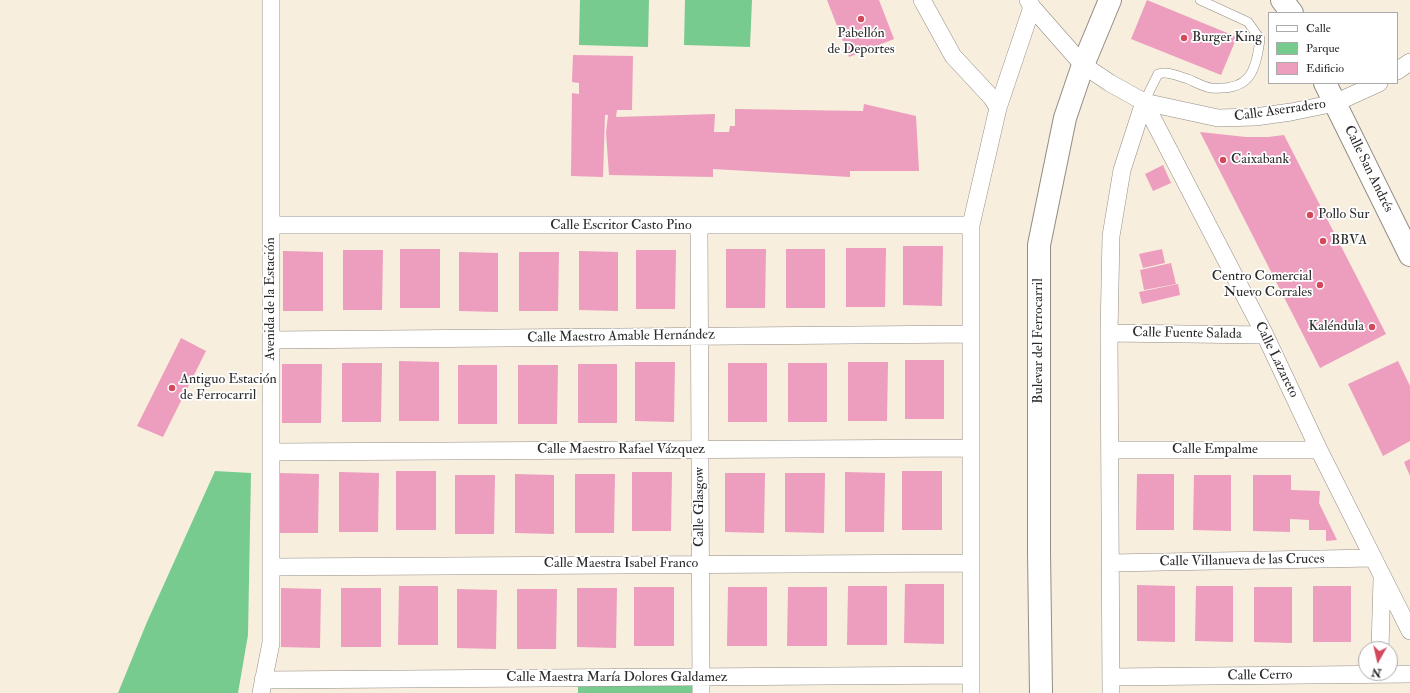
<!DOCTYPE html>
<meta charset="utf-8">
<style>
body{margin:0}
#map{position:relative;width:1410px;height:693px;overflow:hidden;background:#f8eedd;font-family:"IM FELL Double Pica",serif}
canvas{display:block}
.legend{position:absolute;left:1268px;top:12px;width:130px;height:72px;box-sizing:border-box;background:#fff;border:1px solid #aaa;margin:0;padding:5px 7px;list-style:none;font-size:12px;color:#2b2b2b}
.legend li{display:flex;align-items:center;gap:8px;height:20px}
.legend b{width:20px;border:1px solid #aaa}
.north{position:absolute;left:1358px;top:641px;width:40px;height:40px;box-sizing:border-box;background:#fff;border:1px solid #aaa;border-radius:50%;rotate:188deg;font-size:11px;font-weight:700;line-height:16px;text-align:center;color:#2b2b2b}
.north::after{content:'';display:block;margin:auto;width:14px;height:18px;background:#d1495b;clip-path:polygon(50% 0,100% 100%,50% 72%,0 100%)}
</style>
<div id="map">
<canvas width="1410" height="693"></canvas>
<ul class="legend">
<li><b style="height:5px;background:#fff"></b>Calle</li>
<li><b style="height:11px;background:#77cb8f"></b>Parque</li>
<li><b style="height:11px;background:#ed9dbd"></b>Edificio</li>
</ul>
<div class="north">N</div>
</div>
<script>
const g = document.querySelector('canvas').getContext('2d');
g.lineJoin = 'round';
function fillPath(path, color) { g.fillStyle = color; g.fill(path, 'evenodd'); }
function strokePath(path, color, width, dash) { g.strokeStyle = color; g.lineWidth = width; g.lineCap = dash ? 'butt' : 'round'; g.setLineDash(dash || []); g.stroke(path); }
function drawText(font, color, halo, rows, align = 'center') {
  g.font = font + ' "IM FELL Double Pica",serif'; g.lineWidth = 3.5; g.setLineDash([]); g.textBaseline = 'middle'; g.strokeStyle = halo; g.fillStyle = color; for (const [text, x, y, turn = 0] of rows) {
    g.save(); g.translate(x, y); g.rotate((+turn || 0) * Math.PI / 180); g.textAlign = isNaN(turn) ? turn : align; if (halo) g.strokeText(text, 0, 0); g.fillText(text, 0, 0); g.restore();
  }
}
const green = new Path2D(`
 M580,0H649L648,47L579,45Z
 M685,0H752L750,47L684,45Z
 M215,471L251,473L248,635L238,693H118L147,622Z
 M701,677V693H578V678Z`);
const building = new Path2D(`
 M827,0H879L894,39L849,57Z
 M1147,0L1237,37L1221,75L1131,39Z
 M573,55L633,56L632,110H617L616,117L715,114L714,132H729L730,126H735V109L863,111L864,104L916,116L919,171H850V177L713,169V177L609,175L606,133L608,115H605L603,177L571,176L572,93L579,94V83L572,82Z
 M1200,132L1246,137H1268L1284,135L1386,334L1320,368Z
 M1163,165L1171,183L1153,191L1145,174Z
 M903,246H943L942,306L903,305Z
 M846,248H886L885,307H846Z
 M400,249H440V308H400Z
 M726,249H766L765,308H726Z
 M786,249H825V308H786Z
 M1162,249L1165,263L1143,268L1139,254Z
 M343,250H383L382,310H343Z
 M636,250H676L675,309H636Z
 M283,251L323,252V311H283Z
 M579,251L618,252V311L579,310Z
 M459,252L498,253V312L459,311Z
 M519,252H559L558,311H519Z
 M1171,263L1176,284L1144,290L1140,270Z
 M1178,284L1180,295L1142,304L1139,292Z
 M181,338L206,351L163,437L137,426Z
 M905,360H944V419H905Z
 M399,361L439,362V421H399Z
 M1398,361L1410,386V441L1383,456L1348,384Z
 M635,362H675L674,422L635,421Z
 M848,362H888L887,421H848Z
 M342,363H382L381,422H342Z
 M728,363H767V422H728Z
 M788,363H827V422H788Z
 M282,364H322L321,423H282Z
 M578,364H617V423H578Z
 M458,365H497V424H458Z
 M518,365H558L557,424H518Z
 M1410,459V476L1404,462Z
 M396,471H436V530H396Z
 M902,471H942V530H902Z
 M339,472L379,473L378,532H339Z
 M632,472H672L671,531H632Z
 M845,472L885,473L884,532H845Z
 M279,473L319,474L318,533H279Z
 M725,473H765L764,533L725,532Z
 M785,473H825L824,533L785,532Z
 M515,474L554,475V534L515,533Z
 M575,474H615L614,533H575Z
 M1137,474H1174V530H1136Z
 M455,475H495L494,534H455Z
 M1194,475H1231V531L1193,530Z
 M1253,475H1291V490L1320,491L1319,503L1337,540L1326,541V530H1309V520L1290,519V532L1253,531Z
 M905,584H944V644L904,643Z
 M1137,585L1175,586V642L1137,641Z
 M399,586H438V645H398Z
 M848,586H887V645H847Z
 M1196,586H1233V642L1195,641Z
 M1313,586H1351V642H1313Z
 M634,587H674V646H634Z
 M728,587H767V646H727Z
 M788,587H827V646H787Z
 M1254,587H1292V643L1254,642Z
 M281,588L321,589L320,648L281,647Z
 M341,588H381V647H341Z
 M577,588H617L616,648L577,647Z
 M457,589L497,590L496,649L457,648Z
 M517,589H557L556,649H517Z`);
const lane = new Path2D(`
 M1144,102L1158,74C1169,71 1177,76 1188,79C1195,82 1204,87 1211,88C1249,91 1256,73 1260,39L1248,22L1200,0`);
const street = new Path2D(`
 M922,0L953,56L992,98L998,108
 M1028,0L1032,7L1083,65L1110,83L1144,102L1218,118L1255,117L1291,112L1335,103L1379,83
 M1397,71L1410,62
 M1144,102L1265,335L1319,450L1410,631
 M271,225H971
 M699,226L701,693
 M1109,333L1265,335
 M271,340L971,334
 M1110,450H1319
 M271,452L971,448
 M1111,563L1373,558
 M271,567L971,563
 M1380,649L1382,579
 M1111,677L1410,674
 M263,680L971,675
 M261,693L271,643V0
 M971,693V225L998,108L1032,7
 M1111,693L1109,333L1111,236L1122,170L1144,102`);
const secondary = new Path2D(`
 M1041,693L1039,552V245L1065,118L1083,65L1110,0`);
const primary = new Path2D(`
 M1282,0L1292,13
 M1325,83L1410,255`);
const markers = [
 [861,19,4,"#d1495b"],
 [1184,38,4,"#d1495b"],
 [1223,160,4,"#d1495b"],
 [1310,215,4,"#d1495b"],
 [1323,241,4,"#d1495b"],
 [1320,285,4,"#d1495b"],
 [1372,327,4,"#d1495b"],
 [172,388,4,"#d1495b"]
];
const poiNames = [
 ["Pabellón",861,34,"center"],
 ["de Deportes",861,50,"center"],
 ["Burger King",1192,38],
 ["Caixabank",1231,160],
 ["Pollo Sur",1318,215],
 ["BBVA",1331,241],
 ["Centro Comercial",1312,277,"right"],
 ["Nuevo Corrales",1312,293,"right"],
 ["Kaléndula",1364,327,"right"],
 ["Antiguo Estación",180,380],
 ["de Ferrocarril",180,396]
];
const streetNames = [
 ["Calle Aserradero",1280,111,-8],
 ["Calle San Andrés",1368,169,64],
 ["Calle Escritor Casto Pino",621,226],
 ["Avenida de la Estación",271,299,-90],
 ["Calle Fuente Salada",1187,334,1],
 ["Calle Maestro Amable Hernández",621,337,-1],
 ["Bulevar del Ferrocarril",1039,341,-90],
 ["Calle Lazareto",1276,360,64],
 ["Calle Maestro Rafael Vázquez",621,450],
 ["Calle Empalme",1215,450],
 ["Calle Glasgow",700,507,-90],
 ["Calle Villanueva de las Cruces",1242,561,-1],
 ["Calle Maestra Isabel Franco",621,564],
 ["Calle Cerro",1260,676,-1],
 ["Calle Maestra María Dolores Galdamez",617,678]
];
fillPath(green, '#77cb8f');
fillPath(building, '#ed9dbd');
strokePath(lane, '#928c84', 10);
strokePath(street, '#928c84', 18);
strokePath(secondary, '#928c84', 24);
strokePath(primary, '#928c84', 24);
strokePath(lane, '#fff', 9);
strokePath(street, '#fff', 17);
strokePath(secondary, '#fff', 22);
strokePath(primary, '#fff', 22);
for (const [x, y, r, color] of markers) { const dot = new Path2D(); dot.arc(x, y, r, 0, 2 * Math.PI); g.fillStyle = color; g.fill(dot); strokePath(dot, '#fff', 1.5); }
drawText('14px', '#2b2b2b', '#fff', poiNames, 'left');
drawText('14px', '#2b2b2b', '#fff', streetNames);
</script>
